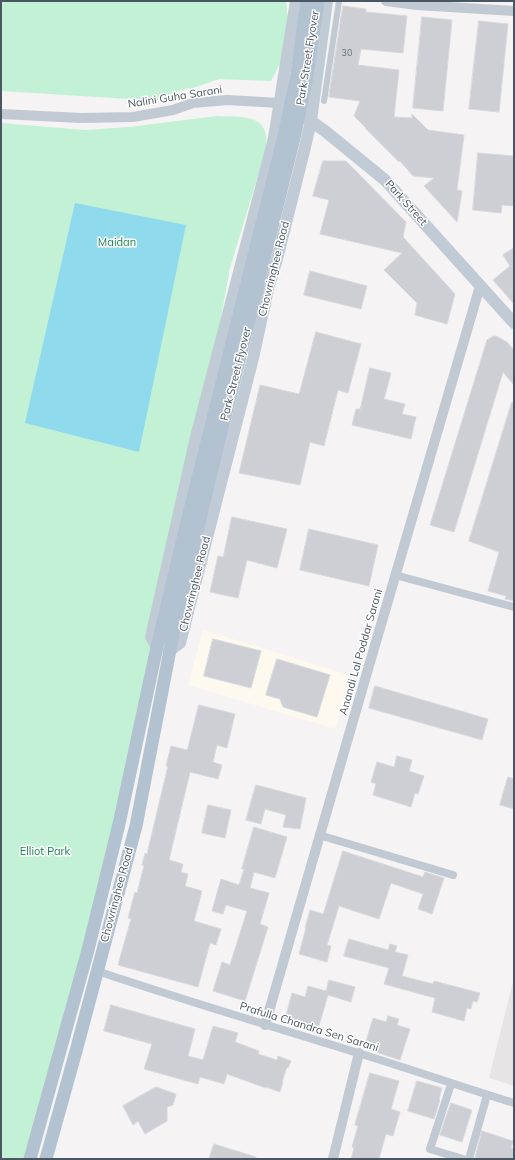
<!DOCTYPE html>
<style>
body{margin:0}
#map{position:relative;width:515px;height:1160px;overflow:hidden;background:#f5f3f3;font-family:Mulish,sans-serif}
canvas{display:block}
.frame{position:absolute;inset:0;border:2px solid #4a5661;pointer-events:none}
</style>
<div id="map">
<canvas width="515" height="1160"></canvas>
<div class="frame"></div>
</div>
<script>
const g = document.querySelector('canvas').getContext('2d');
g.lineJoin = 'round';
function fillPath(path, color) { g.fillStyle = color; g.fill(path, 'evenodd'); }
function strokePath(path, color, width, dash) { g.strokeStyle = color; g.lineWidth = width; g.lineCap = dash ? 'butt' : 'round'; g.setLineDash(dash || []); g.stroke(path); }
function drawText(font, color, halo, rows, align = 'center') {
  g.font = font + ' Mulish,sans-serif'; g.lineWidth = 3; g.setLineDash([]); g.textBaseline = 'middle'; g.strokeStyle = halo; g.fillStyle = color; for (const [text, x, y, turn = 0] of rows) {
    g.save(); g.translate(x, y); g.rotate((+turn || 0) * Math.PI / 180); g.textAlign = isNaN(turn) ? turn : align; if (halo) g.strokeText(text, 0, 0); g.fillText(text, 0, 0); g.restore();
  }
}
const commercial = new Path2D(`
 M203,630L353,676L335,729L188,685Z`);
const education = new Path2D(`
 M514,978V1086L489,1078Z`);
const green = new Path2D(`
 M1,1H286L288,21L285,54L271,81L219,79L190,89L187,88L157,100L129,99L1,91Z
 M217,116C242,117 271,113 266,149L230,268L188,499L122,809L26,1159H1V123L85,130L129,127Z`);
const water = new Path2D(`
 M75,203L186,225L139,452L25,423Z`);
const building = new Path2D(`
 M343,6L366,9V12L407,16L403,53L361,49L358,65L399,70L394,117L412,118V114L428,130L464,135L457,190L462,191L457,222L424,186L434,178L413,176L400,161L399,162L366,129V128L354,116L360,101L329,97Z
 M422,17L452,20L443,111L413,108Z
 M479,21L508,24L499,112L469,109Z
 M478,153L514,156V206L502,205L501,213L473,210Z
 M323,161H346L406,222L403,237L455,294L447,324L415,315L417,303L384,270L402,253L320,234L329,200L313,196Z
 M514,248V304L493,280L510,266L503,255Z
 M310,271L367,286L361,309L304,295Z
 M316,332L361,344L348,393L338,390L324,446L310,442L300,485L239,473L260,385L299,394Z
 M494,336L498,337L507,342L514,350V385L503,372L454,532L430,525L487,340Z
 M370,368L391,373L384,399L405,404L402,414L416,417L411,439L352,425L356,409H360Z
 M512,402H514V601L505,599L506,596L488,591L499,552L469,541Z
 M232,517L287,529L277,568L247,560L238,598L210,592L218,556L223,557Z
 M309,529L378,545L369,586L300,570Z
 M213,639L261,651L251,688L204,676Z
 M277,659L330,675L317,717L283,707L280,699L266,695Z
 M375,686L488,719L482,740L369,708Z
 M199,705L235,714L227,748L217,745L213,762L222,765L218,779L190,772L169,860L183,864L181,872L188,874L185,886L202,891L194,921L221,929L216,945L210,943L198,987L118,965L131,919L128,918L135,892L137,893L144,866L142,865L145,853L147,854L168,766H166L171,746L187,750Z
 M397,756L412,760L409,771L424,776L418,794L415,793L411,807L373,795L376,784L371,782L377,762L394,767Z
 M508,777L514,779V809L500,805Z
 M256,785L306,798L300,829L283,827L286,815L265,809L261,824L246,820Z
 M208,805L231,810L225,838L202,833Z
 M254,827L287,837L275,878L254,872L250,888L269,893L260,924L268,927L245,1001L213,991L222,962L230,965L247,911L226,905L223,914L212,911L221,879L239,885L244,869H242Z
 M343,851L423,877L425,872L444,878L432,914L418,909L423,894L391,883L379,919L339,906L327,945L331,946L327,962L299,954L306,928H305L310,910L323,914Z
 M349,939L388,950L390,944L397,946L395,952L408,955L402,976L433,984L434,981L480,993L477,1002L473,1001L471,1009L467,1008L464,1021L432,1012L435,998L384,984L389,968L344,956Z
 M329,980L355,987L351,1002L328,995L318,1029L285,1019L292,993L305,997L308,986L326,991Z
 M111,1005L195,1029L188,1056L203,1060L213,1026L238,1033L235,1042L259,1051L258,1054L277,1060L278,1056L291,1061L288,1068L287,1067L282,1082H283L280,1092L266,1087V1088L227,1074L224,1084L200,1077L198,1084L144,1069L152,1044L104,1031Z
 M388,1016L399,1019L397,1025L410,1029L400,1060L364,1048L373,1018L386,1022Z
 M370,1073L399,1081L391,1109L400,1112L393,1136L386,1134L379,1159H351L354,1148L352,1147L358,1126L355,1125Z
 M417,1081L442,1088L439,1099L440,1100L434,1119L408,1111Z
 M156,1087L176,1094L173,1105L167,1107V1121L145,1134L138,1121L133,1125L123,1106Z
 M451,1103L472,1110L462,1142L440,1135Z
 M482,1131L513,1141L511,1148L514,1149V1159H475Z
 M214,1144L256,1157V1159H209Z`);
const pedestrian = new Path2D(`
 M324,101L339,1`);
const minor = new Path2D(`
 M395,575L514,607
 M319,835L453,875
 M97,971C183,1000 271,1026 358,1053C410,1069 462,1087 514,1103
 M451,1084L430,1149L463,1159
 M469,1159L487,1095`);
const tertiary = new Path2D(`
 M386,1L417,5L514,11
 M1,114L81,118L133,117L173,110L193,103L227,100L280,103
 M265,1025L366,676L480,286
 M333,1159L359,1053`);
const secondary = new Path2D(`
 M305,117L325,131L385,180L514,323
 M157,647L151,637L196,437L274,138L296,1
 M169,651L180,643L253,358L268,289L277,259L305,147L311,121L327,1`);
const primary = new Path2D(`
 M30,1159L88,950L119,824L157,647L186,526L285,132L297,74L307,1
 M46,1159L76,1051L136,826L176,619L203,506L295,134L307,76L318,1`);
const numberNames = [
 ["30",347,53]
];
const streetNames = [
 ["Park Street Flyover",308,58,-81],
 ["Nalini Guha Sarani",175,97,-9],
 ["Park Street",406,203,48],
 ["Chowringhee Road",274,269,-76],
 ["Park Street Flyover",236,374,-76],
 ["Chowringhee Road",195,584,-76],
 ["Anandi Lal Poddar Sarani",361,652,-74],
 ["Chowringhee Road",117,895,-75],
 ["Prafulla Chandra Sen Sarani",309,1027,17]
];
const parkNames = [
 ["Maidan",117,243],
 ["Elliot Park",45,852]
];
fillPath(commercial, '#fdf9ef');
fillPath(education, '#e6e4e5');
fillPath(green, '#c3f1d5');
fillPath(water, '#90daee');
fillPath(building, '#cdcfd5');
strokePath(building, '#d7d9de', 1);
strokePath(pedestrian, '#c1cad2', 6);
strokePath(minor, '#c1cad2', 8);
strokePath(tertiary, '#c1cad2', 10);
strokePath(secondary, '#c1cbd6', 12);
strokePath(primary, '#b3c2d1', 13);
drawText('9px', '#6b747e', null, numberNames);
drawText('11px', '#4a5661', '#fff', streetNames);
drawText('11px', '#17864f', '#fff', parkNames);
</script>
